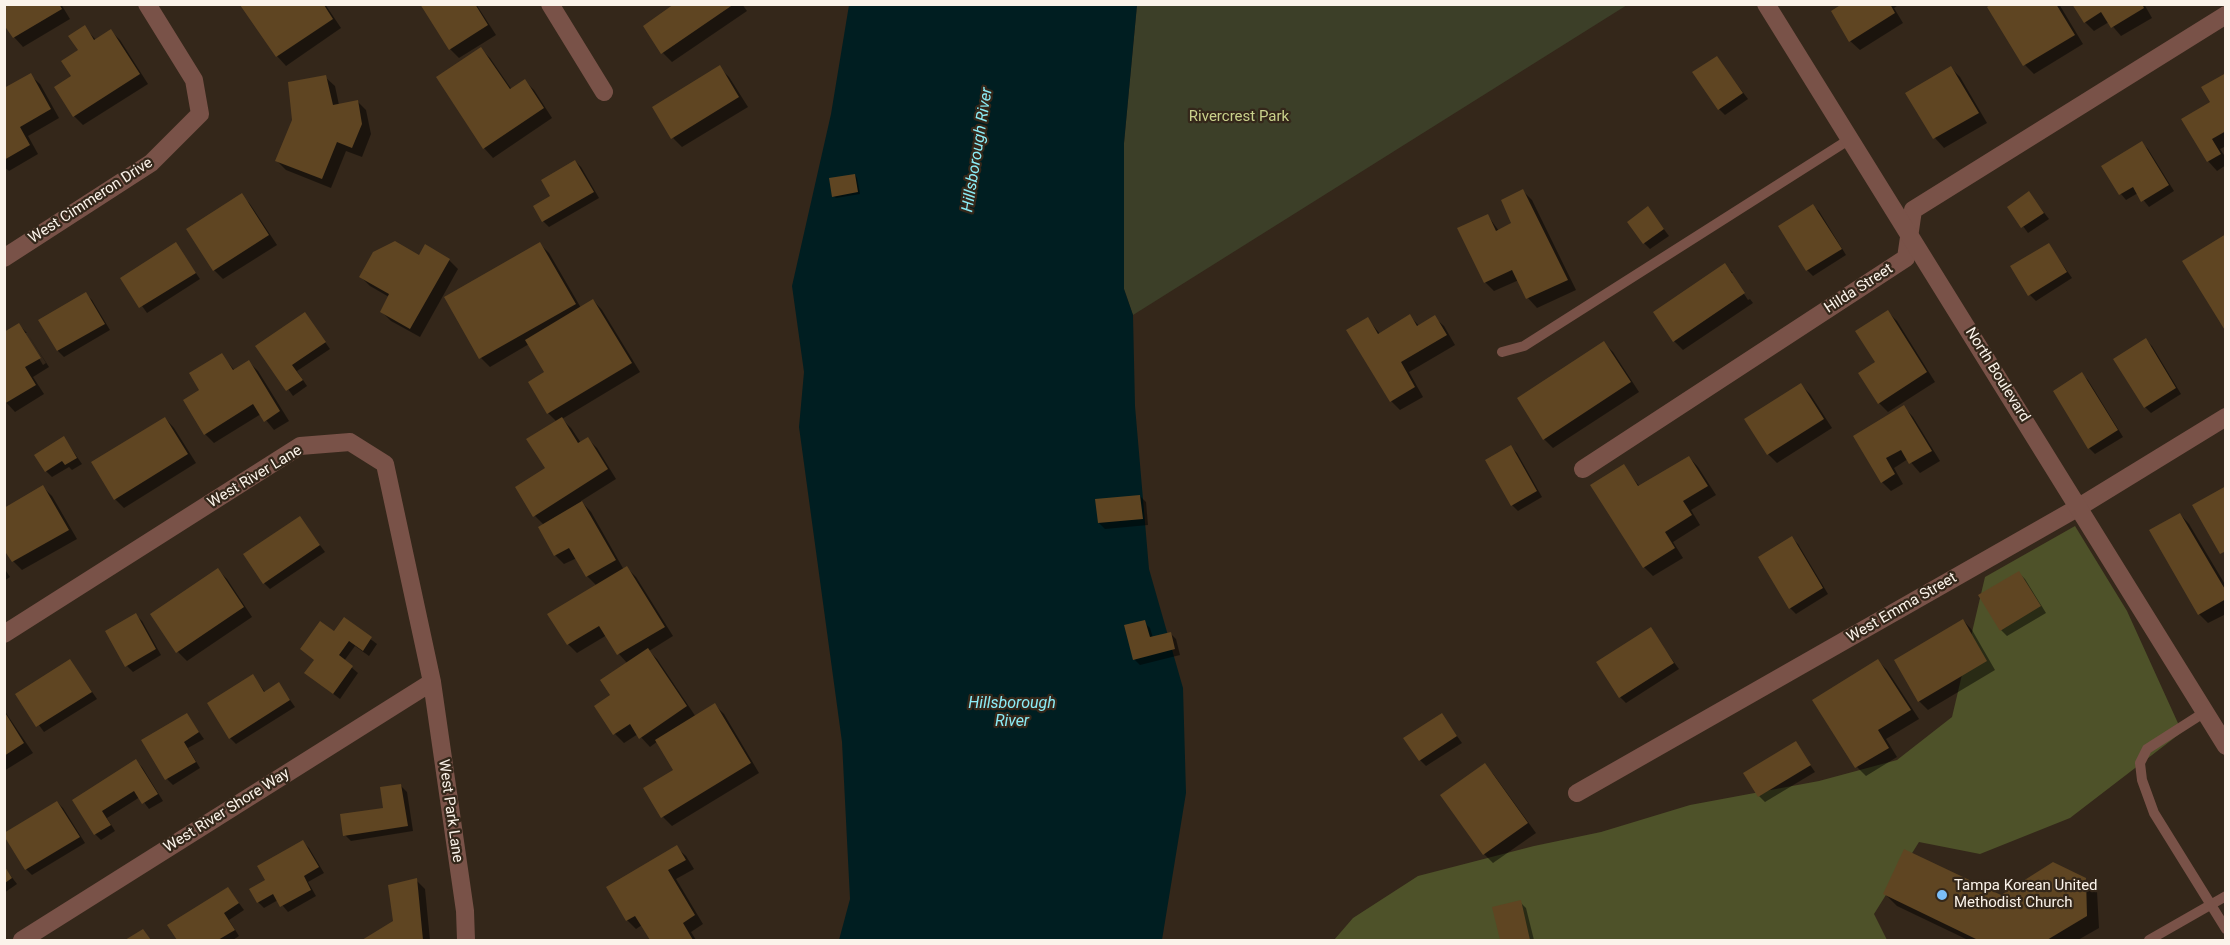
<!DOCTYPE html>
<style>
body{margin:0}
#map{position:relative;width:2230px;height:945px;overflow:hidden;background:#34271a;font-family:Roboto,sans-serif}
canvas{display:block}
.frame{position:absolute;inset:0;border:6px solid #fbf3ea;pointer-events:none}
</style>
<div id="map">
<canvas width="2230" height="945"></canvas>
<div class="frame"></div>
</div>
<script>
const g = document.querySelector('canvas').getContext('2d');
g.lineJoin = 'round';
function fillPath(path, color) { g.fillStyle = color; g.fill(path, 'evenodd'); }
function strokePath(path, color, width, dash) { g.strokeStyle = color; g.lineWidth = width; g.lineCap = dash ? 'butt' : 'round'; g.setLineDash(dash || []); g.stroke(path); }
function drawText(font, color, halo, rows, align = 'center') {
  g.font = font + ' Roboto,sans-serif'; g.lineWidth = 4.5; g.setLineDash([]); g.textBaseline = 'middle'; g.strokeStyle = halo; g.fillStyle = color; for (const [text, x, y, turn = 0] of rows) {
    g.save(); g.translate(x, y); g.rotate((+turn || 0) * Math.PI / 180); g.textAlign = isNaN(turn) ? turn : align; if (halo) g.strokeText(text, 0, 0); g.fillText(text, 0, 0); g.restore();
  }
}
const green = new Path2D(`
 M1137,5H1627L1133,315L1124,289V143Z`);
const forest = new Path2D(`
 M2075,526L2127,611L2182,732L2070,818L1980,854L1919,842L1874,914L1887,940H1334L1353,918L1418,876L1534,846L1601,832L1690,805L1819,781L1897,760L1952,717L1985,577Z`);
const water = new Path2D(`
 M849,5H1137L1124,143V289L1133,315L1135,406L1149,569L1183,688L1186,793L1162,940H839L850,899L842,742L799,427L804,372L792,286L831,114Z`);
const shadow = new Path2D(`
 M4,4H61L70,19L23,47L14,37L4,22Z
 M242,4H325L341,28L286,66L277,56Z
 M422,4H476L496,35L459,58L450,49Z
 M675,4H742L747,11L672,62L663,53Z
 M1845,4H1900L1894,8L1903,23L1860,50L1850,41Z
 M1994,4H2059L2083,44L2034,74L2025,65L1989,7Z
 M2074,4H2144L2152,18L2121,36L2109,22L2094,31L2085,22Z
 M84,27L96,40L111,31L120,40L148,84L83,125L74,116L73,77Z
 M481,49L490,58L512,90L525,81L534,90L552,118L493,158L484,148Z
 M1717,58L1748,99L1725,115L1719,109Z
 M719,67L729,77L748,107L682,147L673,138Z
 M1951,68L1960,77L1987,123L1944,148L1935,138L1907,94Z
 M30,75L40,84L59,118L28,136L38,154L9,171L4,167V90Z
 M2226,75V146L2220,149L2226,158V165L2217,171L2208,161L2212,102Z
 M325,77L335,86L339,105L357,101L366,110L371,134L362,157L346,151L331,188L286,170L277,161Z
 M2142,143L2148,149L2174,191L2149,207L2138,193L2126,200L2121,194L2103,166Z
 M575,161L581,167L599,198L549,227L543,221L552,196Z
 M855,175L857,178L860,194L836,198L833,196Z
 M1523,191L1532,200L1576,290L1537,308L1528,298L1519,280L1494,291L1485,282L1488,216L1499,231L1513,224Z
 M2029,193L2049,219L2028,233L2009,207Z
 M241,195L250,204L277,245L223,279L214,270Z
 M1813,206L1819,211L1846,255L1813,276L1807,270L1780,227Z
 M1648,208L1669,236L1650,249L1644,243Z
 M176,244L200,279L147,313L122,278Z
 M540,244L549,253L581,308L593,300L602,310L640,372L562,419L571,428L581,443L588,439L597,448L616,479L581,501L591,512L624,570L627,568L636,577L673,636L649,651L657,659L696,717L715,705L724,714L759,773L672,826L663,817L675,770L658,741L650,747L638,734L624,743L615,734L612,695L627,663L619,654L607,635L577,653L568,644L597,586L587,576L577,558L564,564L555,555L544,525L535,516L557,422L548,413L546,373L529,344L490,367L481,358Z
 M2049,245L2072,278L2036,301L2030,295L2012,267Z
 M449,260L458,269L420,337L391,321L381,311L389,297L370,286L361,277Z
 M1725,265L1733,273H1730L1748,300L1750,299L1753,303L1683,350L1674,341Z
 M86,294L92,300L110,330L64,357L58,351L40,320Z
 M1888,312L1897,321L1935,382L1888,412L1879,403L1877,363Z
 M305,314L330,349L297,371L307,386L293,396L257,346Z
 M1410,316L1419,326L1434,317L1444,326L1455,345L1409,372L1423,397L1400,410L1391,401L1368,319L1380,334Z
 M19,325L27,333H24L43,365L46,363L27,333L49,367L33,377L44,394L15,412L4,400Z
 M2146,340L2152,346L2181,394L2151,413L2145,407Z
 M1604,343L1613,352L1639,392L1553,448L1544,439Z
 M222,355L235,371L249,362L258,371L289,421L274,430L261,414L214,443L205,434L201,391Z
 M2082,374L2088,380L2123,437L2095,454L2089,448Z
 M1801,385L1810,394L1832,428L1777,463L1768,454Z
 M1904,407L1913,417L1940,461L1920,473L1908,459L1894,468L1903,484L1891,491L1882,482L1855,437Z
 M165,418L174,428L196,463L124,508L115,499Z
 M64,438L82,464L72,470L69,467L52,477L46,471Z
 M1511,447L1517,453L1542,497L1518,511L1512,505Z
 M1689,457L1698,467L1716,495L1691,510L1700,525L1673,542L1683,558L1653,576L1644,567L1623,466L1640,487Z
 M43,487L52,496L77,539L22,570L13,561Z
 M1140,496L1146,502L1148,525L1105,529L1099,523Z
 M2180,514L2189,524L2226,586V614L2208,623L2199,614L2152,531Z
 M300,518L325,552L270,589L264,583Z
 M1792,538L1798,544L1828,594L1796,614L1790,608Z
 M4,568L10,577L4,581Z
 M218,570L227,579L252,617L187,661L178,652L152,615Z
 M2019,573L2025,579L2046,613L2007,636L2001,630Z
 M136,615L142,621L161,655L133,672L127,666Z
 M344,619L377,644L369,656L355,646L344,661L358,673L340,699L306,673L315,660L302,649L334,634Z
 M1963,620L1972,630L1995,670L1928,710L1919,701Z
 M1144,622L1150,628L1153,638L1170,633L1176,639L1180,655L1140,665L1134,659Z
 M1650,629L1679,669L1626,703L1620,697Z
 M70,660L97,699L44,732L17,695Z
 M1878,661L1887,670L1919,719L1886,739L1897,757L1866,776L1857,767L1814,701Z
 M253,676L265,692L279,684L295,707L236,744L230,738L209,703Z
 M4,710L33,753L4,771Z
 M187,715L204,739L188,748L200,768L173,785L167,779L143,741Z
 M1442,715L1462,743L1426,766L1420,760Z
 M1795,743L1815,772L1765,802L1759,796Z
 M136,761L142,767L163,801L149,809L140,797L107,818L115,831L101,840L95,834L74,800Z
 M1485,765L1494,775L1536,833L1493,863L1484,854Z
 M401,786L407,792L413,831L351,841L345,835L385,809Z
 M57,802L63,808L85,843L32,875L26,869Z
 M303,842L309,848L324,873L308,882L316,896L288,912L278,900L264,908L258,902L267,881Z
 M676,847L686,856L694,869L676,879L703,924L691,932L696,940H652L642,925L636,929L627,920Z
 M4,867L17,884L4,893Z
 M2085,879L2097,891L2099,928L2078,940H1968L1897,906L1885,894L2001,897Z
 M416,880L425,889L430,940H365L395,922Z
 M228,888L244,910L229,920L239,936L233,940H179L169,926Z
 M1520,902L1526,908L1534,940H1501L1494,908Z`);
const building = new Path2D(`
 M4,4H59L62,9L13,38L4,25Z
 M420,4H475L488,25L449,50Z
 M674,4H734L661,54L643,26Z
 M1842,4H1890L1895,13L1849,42L1831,11Z
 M1991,4H2056L2075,35L2023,66L1987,7Z
 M2072,4H2142L2144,8L2111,28L2101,12L2084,23Z
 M240,5H324L333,19L276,57Z
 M85,25L94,40L111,29L140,74L73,117L54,87L71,76L61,61L78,50L68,36Z
 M481,47L510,89L525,79L544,108L483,149L436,77Z
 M1717,56L1743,93L1718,110L1692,72Z
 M720,65L739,97L671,139L652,107Z
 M1951,66L1979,113L1933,139L1905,93Z
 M31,73L51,109L20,127L30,145L4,160V88Z
 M2226,73V131L2212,139L2221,154L2207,162L2181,119L2210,102L2201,87Z
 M326,75L333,105L358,100L362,124L352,148L337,142L322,179L275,161L292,120L288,82Z
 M2142,141L2169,185L2141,202L2133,187L2119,195L2101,166Z
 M575,160L594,192L542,222L533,206L550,196L541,180Z
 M855,174L858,192L832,197L829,178Z
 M1523,189L1568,280L1526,299L1512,270L1484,283L1457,228L1488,214L1496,231L1511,223L1501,200Z
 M2029,191L2044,213L2021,228L2007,207Z
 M242,193L269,235L213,271L186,229Z
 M1813,204L1842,249L1806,271L1778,226Z
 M1648,206L1664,229L1643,244L1627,222Z
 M2226,234V332L2182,261Z
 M395,241L419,255L425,244L450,259L410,329L380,312L389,294L359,277L373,252Z
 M176,242L196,273L139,308L120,278Z
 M540,242L576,304L479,359L444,297Z
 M2049,243L2067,272L2028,296L2010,266Z
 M1725,263L1745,293L1673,342L1653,312Z
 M86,292L105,324L57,351L38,320Z
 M593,299L632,363L547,414L528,382L544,372L525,340Z
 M1888,310L1927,372L1878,404L1858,373L1875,362L1855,331Z
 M305,312L326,342L292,365L303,380L286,391L255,346Z
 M1410,314L1417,326L1435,315L1447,335L1401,362L1415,387L1390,402L1346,330L1368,317L1378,334Z
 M19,323L41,358L25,367L36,385L4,404V332Z
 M2146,338L2176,388L2144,408L2113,359Z
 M1604,341L1631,382L1543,440L1517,398Z
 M222,353L233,370L249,360L280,411L264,422L253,404L204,435L183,400L199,390L189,373Z
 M2082,372L2118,430L2088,449L2053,391Z
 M1801,383L1824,419L1767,455L1744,419Z
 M1904,405L1932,451L1909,464L1901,450L1886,458L1895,474L1881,483L1853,436Z
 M165,417L188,454L114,500L91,462Z
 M562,417L578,443L588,437L608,469L533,517L515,487L545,468L526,439Z
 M64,436L77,458L65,465L62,461L45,472L34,455Z
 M1511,445L1537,491L1511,506L1485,460Z
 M1689,456L1708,486L1683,501L1692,515L1665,532L1675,548L1643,568L1590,485L1624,464L1638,486Z
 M43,485L69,530L12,562L4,550V508Z
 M2226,486V551L2220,554L2192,505Z
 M1140,495L1143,519L1098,523L1095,499Z
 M582,501L616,560L586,577L569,548L554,556L538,527Z
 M2180,513L2226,591V599L2198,615L2149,530Z
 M300,516L320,545L263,584L243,554Z
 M1792,536L1823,588L1789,609L1758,557Z
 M627,566L665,627L617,655L599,626L567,645L547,614Z
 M218,568L244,607L176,653L150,614Z
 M2019,571L2041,606L2000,631L1978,595Z
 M136,613L156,649L125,667L105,631Z
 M344,617L372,637L363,651L349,641L339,655L353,666L333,694L304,673L314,660L300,649L320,621L334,631Z
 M1963,619L1987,661L1918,702L1894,660Z
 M1145,620L1150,637L1171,632L1175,649L1133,660L1124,625Z
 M1651,627L1674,663L1619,698L1596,662Z
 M648,648L687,706L639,739L630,724L613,735L594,706L610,695L600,680Z
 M70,659L92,692L36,727L15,694Z
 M1878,659L1911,710L1878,730L1889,748L1855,768L1812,700Z
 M253,674L264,692L279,682L290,700L229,739L207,703Z
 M715,703L751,763L661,818L643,788L673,770L655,740Z
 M4,711L24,743L4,756Z
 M187,713L199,732L184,742L196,762L165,780L141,740Z
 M1442,713L1457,736L1419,761L1403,738Z
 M1796,741L1811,765L1758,797L1743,773Z
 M136,759L158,794L142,804L134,791L102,811L111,825L94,835L72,800Z
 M1485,763L1528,823L1483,855L1440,795Z
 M401,784L408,826L343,836L340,814L383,808L380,787Z
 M57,801L80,837L25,870L4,836V833Z
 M303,840L319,867L304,876L311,890L280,907L273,894L257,903L249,889L265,880L257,866Z
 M677,845L686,860L668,870L695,915L683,923L693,940H650L635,916L626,921L606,887Z
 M1904,849L2001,895L2053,862L2086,878L2087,916L2047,940H1978L1883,894Z
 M5,867L12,878L5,883Z
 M417,878L423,940H362L393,921L388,885Z
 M228,887L239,903L224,913L235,930L218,940H177L167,925Z
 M1521,900L1530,940H1500L1492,907Z
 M143,929L151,940H125Z`);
const service = new Path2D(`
 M1502,352L1524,346L1850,139
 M2205,712L2147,749L2140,763L2142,780L2154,813L2226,929
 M2149,940L2226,896`);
const minor = new Path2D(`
 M550,4L604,92
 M4,258L151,163L200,114L194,80L147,4
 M1583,469L1906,258L1913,210L2226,15
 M4,634L300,446L350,442L385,464L432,682L465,911L466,940
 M1577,793L2079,507L2226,417
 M22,940L432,682`);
const tertiary = new Path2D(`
 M1766,4L2226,746`);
const markers = [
 [1942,895,6,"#7bbef8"]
];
const parkNames = [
 ["Rivercrest Park",1239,117]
];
const streetNames = [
 ["West Cimmeron Drive",91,201,-33],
 ["Hilda Street",1859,289,-33],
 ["North Boulevard",1997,375,58],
 ["West River Lane",255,477,-31],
 ["West Emma Street",1902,608,-30],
 ["West River Shore Way",227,811,-32],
 ["West Park Lane",450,811,82]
];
const poiNames = [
 ["Tampa Korean United",1954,886],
 ["Methodist Church",1954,903]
];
const waterNames = [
 ["Hillsborough River",978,150,-81],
 ["Hillsborough",1012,704],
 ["River",1012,722]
];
fillPath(green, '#3c3f28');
fillPath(forest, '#4e5229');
fillPath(water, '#001e21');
fillPath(shadow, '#0007');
fillPath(building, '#5f4522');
strokePath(service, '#795248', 10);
strokePath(minor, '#795248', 18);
strokePath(tertiary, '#795248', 18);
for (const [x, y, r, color] of markers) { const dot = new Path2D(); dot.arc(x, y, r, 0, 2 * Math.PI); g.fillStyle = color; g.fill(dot); strokePath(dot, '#34271a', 2); }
drawText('15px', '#c9d18b', '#34271a', parkNames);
drawText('15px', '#fbf3ea', '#34271a', streetNames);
drawText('15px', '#fbf3ea', '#34271a', poiNames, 'left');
drawText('italic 16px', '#8cecf6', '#34271a', waterNames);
</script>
